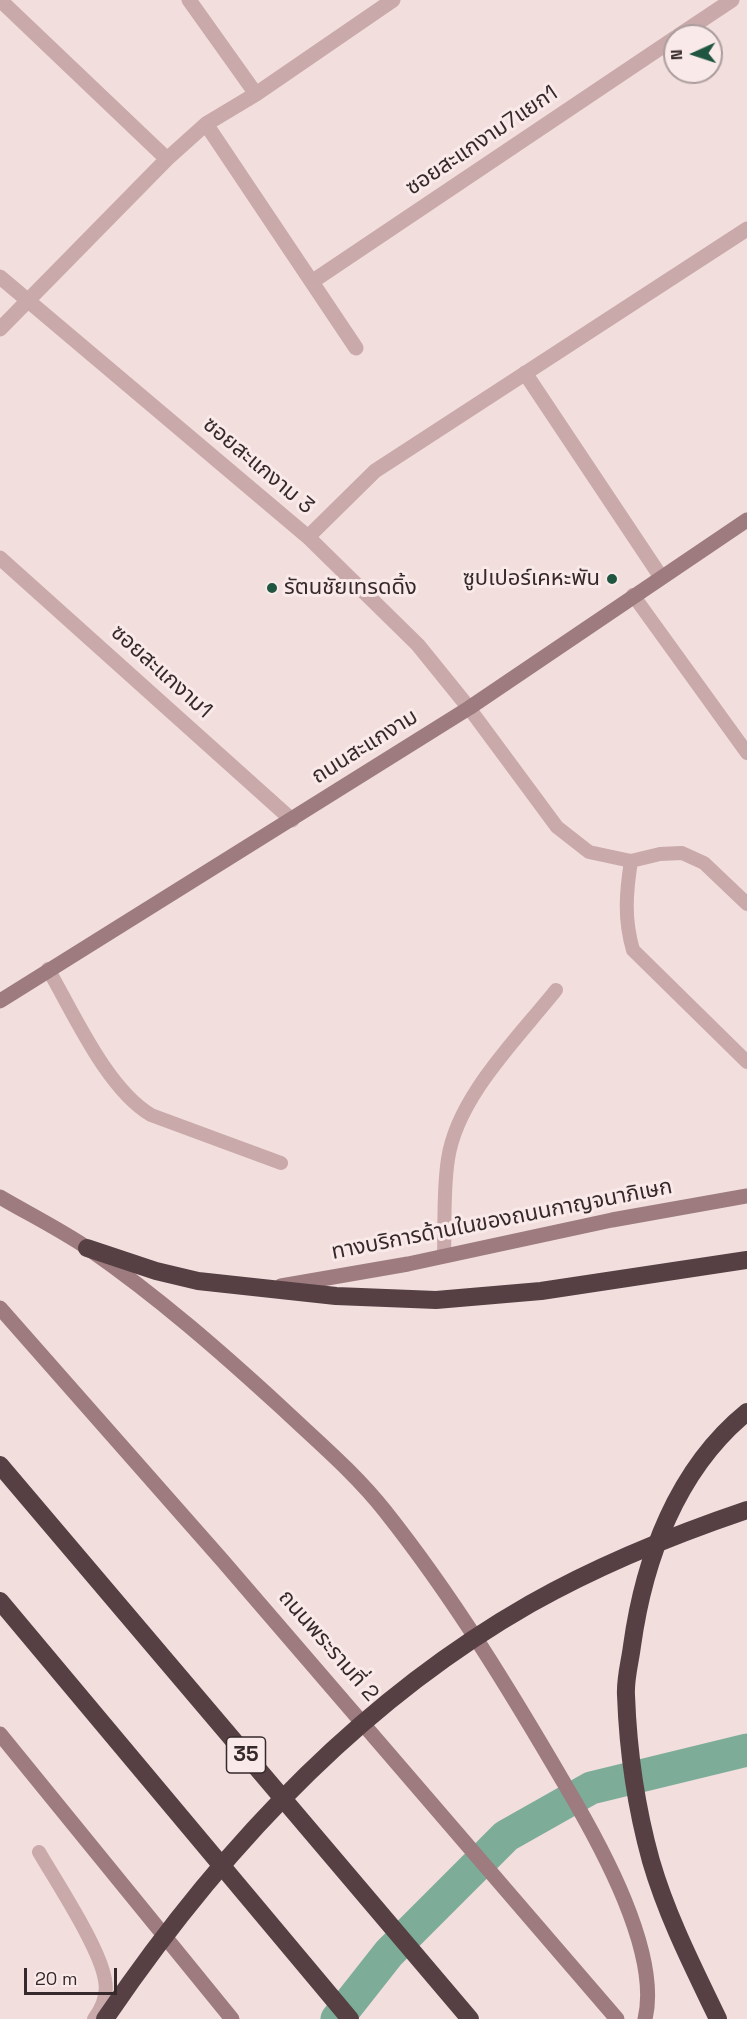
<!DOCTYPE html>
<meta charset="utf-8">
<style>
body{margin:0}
#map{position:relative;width:747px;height:2019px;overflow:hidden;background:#f1dedd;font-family:"Space Grotesk",sans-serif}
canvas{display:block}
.north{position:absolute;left:663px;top:24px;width:60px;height:60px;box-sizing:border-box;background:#f9eae9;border:2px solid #ab9d9d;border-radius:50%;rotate:267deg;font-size:16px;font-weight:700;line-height:24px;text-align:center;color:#36292b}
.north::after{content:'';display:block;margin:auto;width:21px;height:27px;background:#205641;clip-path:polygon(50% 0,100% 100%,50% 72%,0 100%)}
.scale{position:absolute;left:24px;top:1968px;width:93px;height:27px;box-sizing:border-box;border:3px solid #36292b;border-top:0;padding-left:8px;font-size:18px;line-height:21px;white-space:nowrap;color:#36292b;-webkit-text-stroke:4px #f9eae9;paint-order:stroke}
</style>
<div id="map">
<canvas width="747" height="2019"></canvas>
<div class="north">N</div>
<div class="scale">20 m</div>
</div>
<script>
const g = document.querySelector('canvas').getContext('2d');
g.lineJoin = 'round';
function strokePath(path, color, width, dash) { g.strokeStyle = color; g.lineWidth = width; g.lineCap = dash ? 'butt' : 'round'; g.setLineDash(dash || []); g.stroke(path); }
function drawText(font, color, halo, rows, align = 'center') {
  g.font = font + ' "Space Grotesk","Noto Sans Thai",sans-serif'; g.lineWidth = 6; g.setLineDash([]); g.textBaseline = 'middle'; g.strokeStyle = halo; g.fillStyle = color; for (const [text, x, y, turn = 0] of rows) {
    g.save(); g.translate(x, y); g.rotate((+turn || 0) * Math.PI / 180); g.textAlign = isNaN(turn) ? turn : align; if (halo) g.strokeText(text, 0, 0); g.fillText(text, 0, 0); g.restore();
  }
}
const canal = new Path2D(`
 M337,2019L389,1953L506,1836L591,1788L747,1750`);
const lane = new Path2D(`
 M633,595L747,753
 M469,708L557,827L589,852L631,861L660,854L682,853L704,863L747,904
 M631,861C626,893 624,919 633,950L747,1062
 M48,969C74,1014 107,1089 151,1115L281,1163
 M444,1256C445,1224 443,1191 448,1159C457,1097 518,1038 556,990
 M39,1852C57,1883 100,1948 105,1980C108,1995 103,2007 94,2019`);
const street = new Path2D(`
 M0,0L167,159
 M189,0L256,94
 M678,36L732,0
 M206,124L356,348
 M0,277L308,537L418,645L469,708
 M313,281L675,38
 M0,329L167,159L206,124L256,94L393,0
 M525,373L661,577
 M308,537L375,471L747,229
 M0,558L292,820`);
const secondary = new Path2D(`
 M0,1001L469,708L747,520
 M0,1197C29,1214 61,1230 89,1249C158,1297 220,1351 282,1408C317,1441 355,1473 385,1511C454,1598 511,1692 567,1788C600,1844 661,1953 645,2019
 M281,1286L408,1264L612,1220L747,1196
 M0,1308L222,1560L617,2019
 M0,1734L232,2019`);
const highway = new Path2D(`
 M87,1248L156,1271L198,1281L336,1296L436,1300L541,1291L747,1260
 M0,1465L470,2019
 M0,1601L350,2019
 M718,2019C693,1967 667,1916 651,1861C636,1807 628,1751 626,1695C625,1679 630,1662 632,1646C644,1559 677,1469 747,1412`);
const highwayBridge = new Path2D(`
 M105,2019C217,1854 355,1704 530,1604C599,1565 673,1535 747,1510`);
const markers = [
 [612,579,6,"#205641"],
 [272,588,6,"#205641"]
];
const shields = [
 [246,1755,39]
];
const shieldNames = [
 ["35",246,1755]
];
const streetNames = [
 ["ซอยสะแกงาม7แยก1",482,141,-34],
 ["ซอยสะแกงาม 3",258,466,40],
 ["ซอยสะแกงาม1",161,672,42],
 ["ถนนสะแกงาม",365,747,-32],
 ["ทางบริการด้านในของถนนกาญจนาภิเษก",502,1220,-11],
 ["ถนนพระรามที่ 2",328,1646,49]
];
const poiNames = [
 ["ซูปเปอร์เคหะพัน",600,579],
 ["รัตนชัยเทรดดิ้ง",284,588,"left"]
];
strokePath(canal, '#7dad99', 33);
strokePath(lane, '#c9a9a9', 14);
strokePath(street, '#c9a9a9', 15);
strokePath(secondary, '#9d7b7e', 15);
strokePath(highway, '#574044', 18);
strokePath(highwayBridge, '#574044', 18);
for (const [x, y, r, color] of markers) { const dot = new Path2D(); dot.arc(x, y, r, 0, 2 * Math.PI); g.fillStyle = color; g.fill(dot); strokePath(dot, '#f9eae9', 2); }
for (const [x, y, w] of shields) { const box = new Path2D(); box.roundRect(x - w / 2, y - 18, w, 36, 4.5); g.fillStyle = '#f9eae9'; g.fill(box); strokePath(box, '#36292b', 1.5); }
drawText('bold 21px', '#36292b', null, shieldNames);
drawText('22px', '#36292b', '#f9eae9', streetNames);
drawText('22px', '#36292b', '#f9eae9', poiNames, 'right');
</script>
